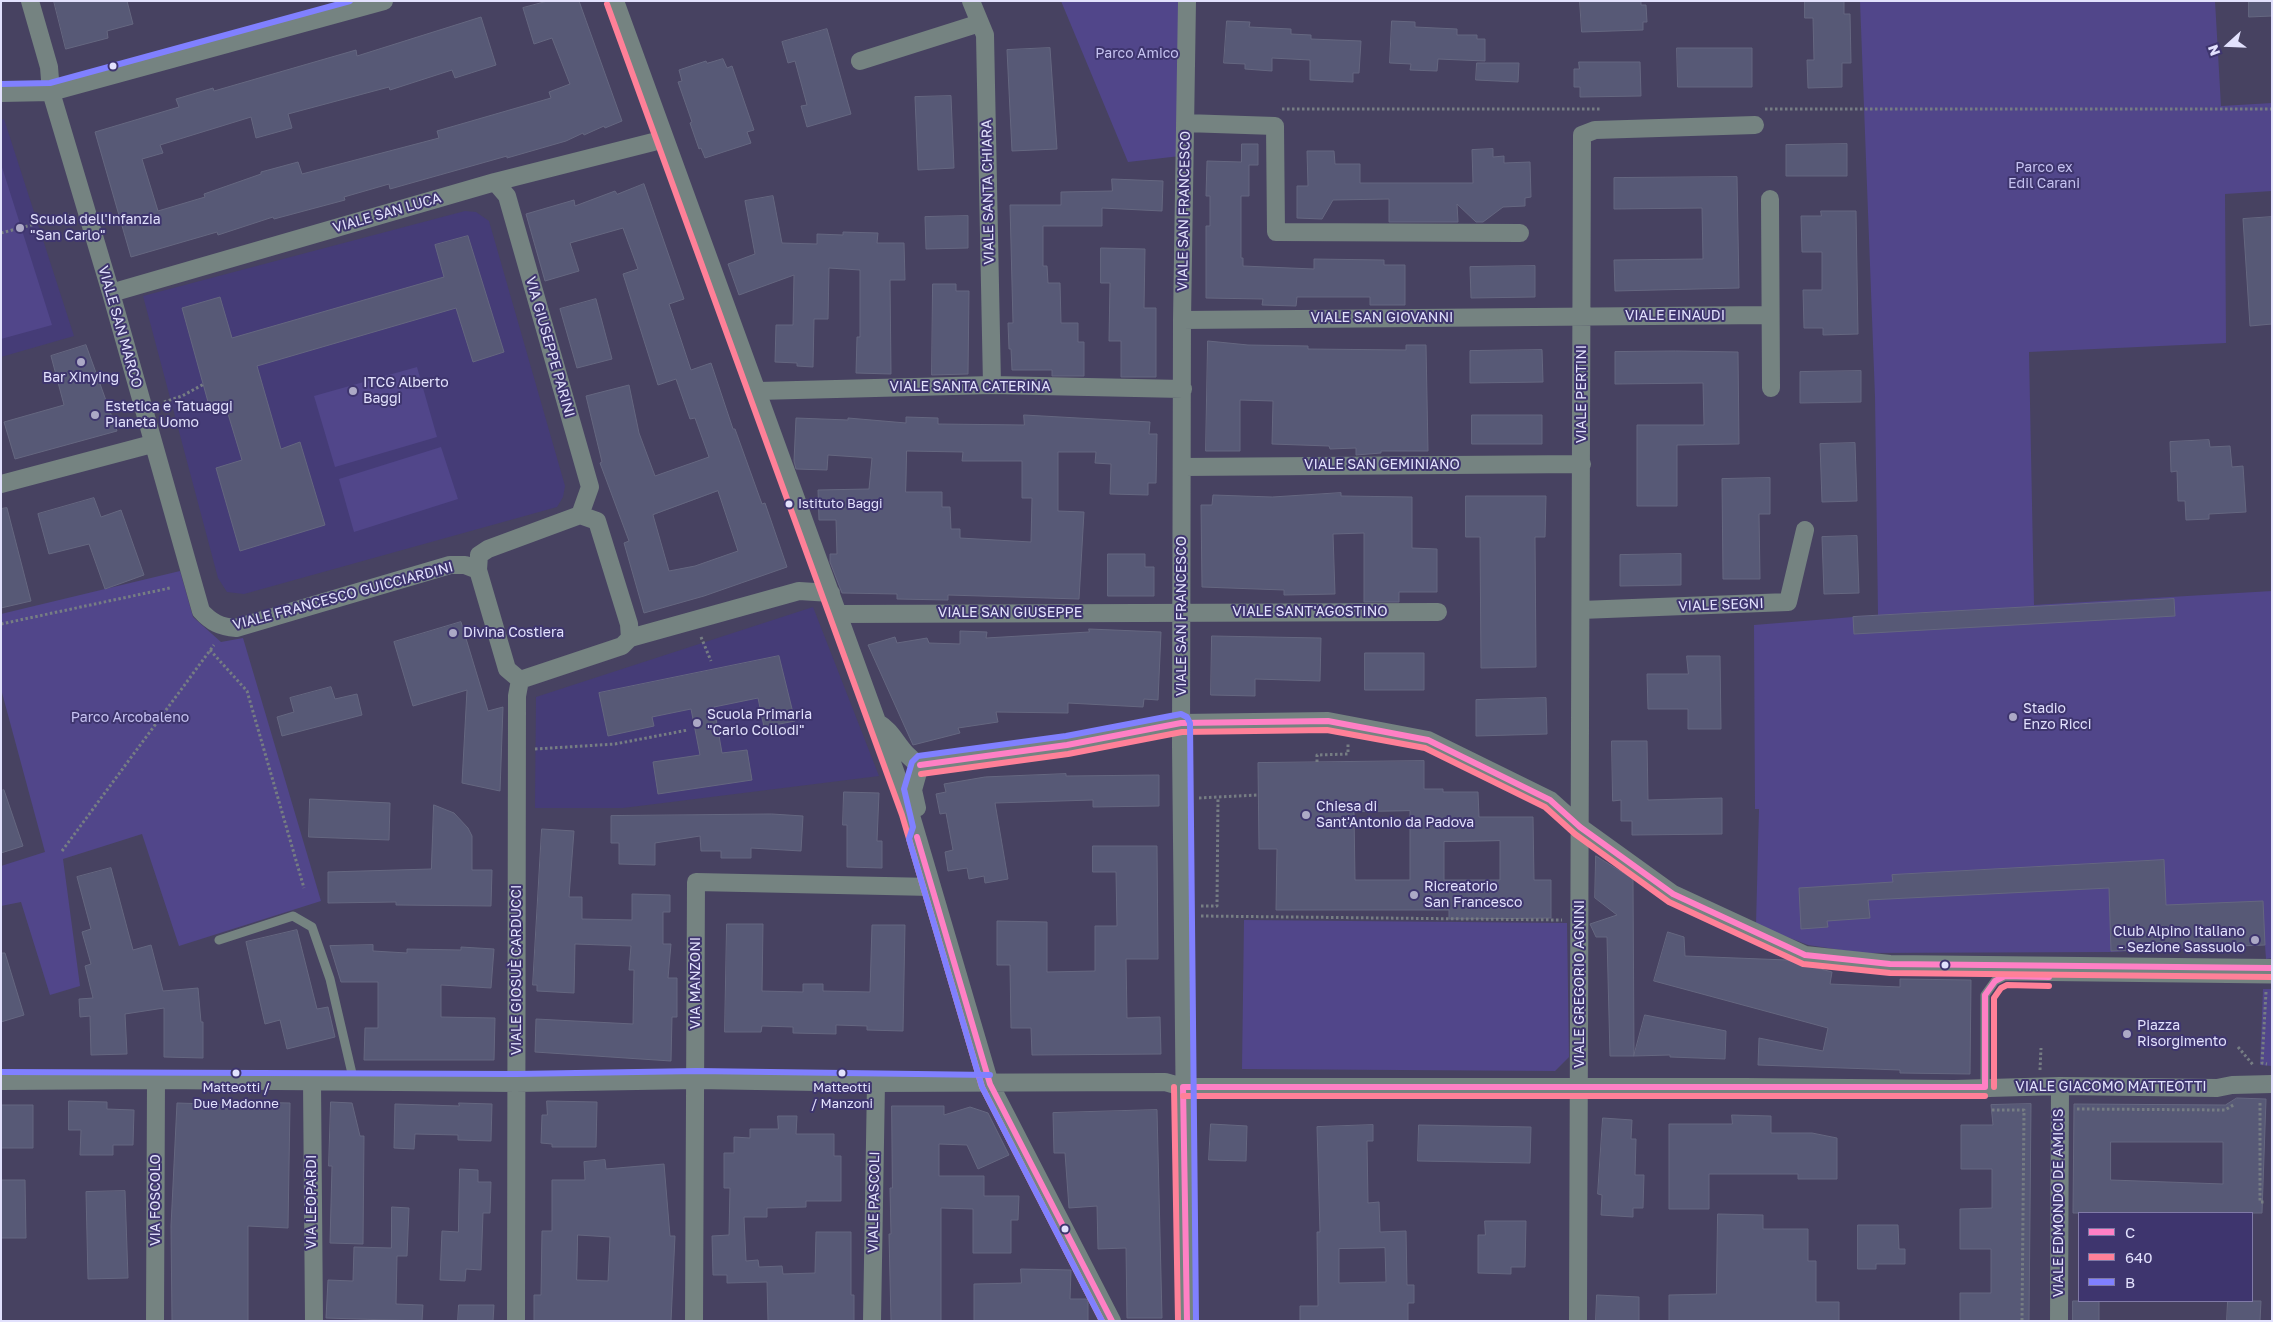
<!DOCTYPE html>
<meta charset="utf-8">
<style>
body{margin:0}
#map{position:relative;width:2273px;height:1322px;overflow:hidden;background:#474261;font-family:"Golos Text",sans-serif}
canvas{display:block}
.frame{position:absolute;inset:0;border:2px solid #e2e1fd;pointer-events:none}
.legend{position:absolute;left:2078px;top:1212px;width:175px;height:90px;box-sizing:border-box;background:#3e356e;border:1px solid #807aa7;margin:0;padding:6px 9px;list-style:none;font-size:15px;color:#e2e1fd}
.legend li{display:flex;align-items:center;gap:10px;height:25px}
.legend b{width:25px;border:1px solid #807aa7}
.north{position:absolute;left:2203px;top:20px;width:50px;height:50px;-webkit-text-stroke:4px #3e356e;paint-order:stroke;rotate:250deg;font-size:14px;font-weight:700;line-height:20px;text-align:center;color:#e2e1fd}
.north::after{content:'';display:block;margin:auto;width:18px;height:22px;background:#e2e1fd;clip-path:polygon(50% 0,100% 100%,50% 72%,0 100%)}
</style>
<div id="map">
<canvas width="2273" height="1322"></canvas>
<div class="frame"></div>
<ul class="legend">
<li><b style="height:6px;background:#ff80c5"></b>C</li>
<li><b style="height:6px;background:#ff8098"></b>640</li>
<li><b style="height:6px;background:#8080ff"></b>B</li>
</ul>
<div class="north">N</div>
</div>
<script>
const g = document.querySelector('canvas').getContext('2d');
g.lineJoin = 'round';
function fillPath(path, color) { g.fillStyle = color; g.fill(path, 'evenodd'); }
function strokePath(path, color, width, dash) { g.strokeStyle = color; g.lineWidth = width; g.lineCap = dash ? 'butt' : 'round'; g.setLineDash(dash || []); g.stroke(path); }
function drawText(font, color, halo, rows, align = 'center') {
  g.font = font + ' "Golos Text",sans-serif'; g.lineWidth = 4; g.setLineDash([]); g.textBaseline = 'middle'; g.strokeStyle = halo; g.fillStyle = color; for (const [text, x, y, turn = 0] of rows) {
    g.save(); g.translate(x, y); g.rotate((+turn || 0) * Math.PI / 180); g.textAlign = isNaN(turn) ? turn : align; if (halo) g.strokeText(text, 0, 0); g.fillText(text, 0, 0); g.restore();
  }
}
const built = new Path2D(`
 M4,119L74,336L1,357V120Z
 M465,211L476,212L489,221L565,486L563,497L557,507L244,594L227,592L218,578L143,296Z
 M813,607L879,776L623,808H535L536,697Z`);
const green = new Path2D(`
 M1061,1H1187L1189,155L1128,162Z
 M1860,1H2215L2221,106L2272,103V191L2225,194L2226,343L2029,352L2034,605L2272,591V958L2266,959L2265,945L2111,952L1861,953L1808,945L1756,925L1759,809H1755L1754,625L1878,615L1875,397Z
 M1,164L52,325L1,339Z
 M417,367L437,437L335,467L314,396Z
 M441,447L458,499L354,532L339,479Z
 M180,571L193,617L221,642L243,638L321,901L179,946L142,834L63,859L80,986L50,995L21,902L1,906V866L45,852L1,689V614Z
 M1244,920L1567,923L1569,1057L1555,1071L1242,1069Z
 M2263,989H2272V1066L2260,1065Z`);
const building = new Path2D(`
 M54,1H127L133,24L107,31L108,38L66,49Z
 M548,1H579L622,121L605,128L604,126L584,135L583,133L566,141L507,158V156L390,189L389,184L344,197L345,200L274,219L273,217L218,235L217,232L131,257L95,132L179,107L176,99L213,88L214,91L356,50L357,56L481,17L496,65L455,78L452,70L390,90L389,87L288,114L292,128L256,138L251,117L160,145L163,153L142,159L158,211L205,197L204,194L261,174V172L298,162L302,174L439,138L437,131L551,98L549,92L570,84L552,38L534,44L523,8Z
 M1580,1H1641V5H1646L1647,22H1643V30L1582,32Z
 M1805,1H1844V14H1850L1851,63H1842V87L1808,88L1807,60H1814L1813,18H1805Z
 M2249,1H2272V16L2249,17Z
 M1227,21L1250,22L1249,27L1291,29V34L1311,35V39L1361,41L1359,73H1353V82L1310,80V60L1272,58V71L1245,69V64L1224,63Z
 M1392,21L1415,22V27L1457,29V35H1477V39H1485V61L1438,59L1437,71L1410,70L1411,64L1390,63Z
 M827,29L851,114L807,127L801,106L807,105L795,61L788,63L782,42Z
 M1050,48L1057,149L1012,151L1007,50Z
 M1677,48H1752V87H1678Z
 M723,59L727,68L732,66L754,130L747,132L751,143L705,158L701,148L699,149L690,123L692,122L678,82L682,81L679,70L706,61L707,63Z
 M1579,62H1640L1641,96L1580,97V87H1574V69H1579Z
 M1477,63H1519L1518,82L1476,80Z
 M951,96L954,168L918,170L915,97Z
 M1242,144H1258V165H1249V196H1241V258H1243V266L1314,269V259L1384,260V265H1405V305H1370V297H1297L1296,306L1262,305L1263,299L1206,298V226H1210V196H1206L1207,161L1241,162Z
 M1847,144V176H1786V145Z
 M1493,149V157L1504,156V163L1530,162L1531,197L1525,198V206L1503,207L1483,222H1476L1457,204L1458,222H1389V199L1333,200L1322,219L1297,218V186H1308L1307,151H1334L1335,164H1360V183H1473L1472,150Z
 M1737,177L1739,288L1615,291L1614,260L1703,259L1702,208L1614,209V178Z
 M1112,179L1163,181L1162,211L1102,208V226H1043V266H1047L1048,283H1060L1061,323H1078V342H1084V376H1052V370H1012L1011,349H1009L1008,323H1013L1010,205H1061V192L1112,191Z
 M644,184L684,299L669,304L691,370L711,363L733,429H735L762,504L765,503L787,567L704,596L644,613L624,543L629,541L600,463L602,462L586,396L629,385L639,433L655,476L709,457L695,418L690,419L676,379L658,385L623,274L638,269L623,228L570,243L579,271L545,281L526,214L574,200L575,206L615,191L617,194ZM718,491L738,551L695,566L669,571L653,515Z
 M773,196L782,243L817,244V234L843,235V232L878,233L877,243H904L905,280H890L891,374L856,373L857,337H860V270L829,268L828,319H814L813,367L797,366V363L775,362L776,325H793L794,275L739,295L728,264L755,254L745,201Z
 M1821,211H1856L1858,334L1823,335V328H1804L1803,290H1822V252H1802L1801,216H1821Z
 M968,216V248L926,249L925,217Z
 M2272,217V324L2250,326L2243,219Z
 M468,236L504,352L473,362L456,308L257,366L281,449L300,442L325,525L240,551L216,468L242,460L225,404L210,409L182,308L220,297L232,338L444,277L435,245Z
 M1101,248L1145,249L1144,308H1156V377H1121V341H1109L1110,283H1101Z
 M1535,266V297L1471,298L1470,267Z
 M933,284H956V291H969L968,374L932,375Z
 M596,299L612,359L577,368L560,309Z
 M1208,341L1248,345L1308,346V349L1406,350V345H1426L1428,451H1381V453L1356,455V448L1330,449L1329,446L1272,444L1273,401L1240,400V451H1206Z
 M86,345L117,431L15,459L4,422L64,405L51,356Z
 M1542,350L1543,382L1470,383V351Z
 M1676,351L1738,352L1739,444L1677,445V506H1637V425H1704L1703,383L1615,384V352Z
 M1861,371V402L1800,403V372Z
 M1024,415L1150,422L1149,434H1157L1156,483H1148V495L1110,494L1111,464L1095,463L1096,452H1058V511L1084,512L1079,599L948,595V600L897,599V594L842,593L830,562V554H837L836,520H819L818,490L869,489L872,458L828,455L827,470L796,469L794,461L796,418L848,420V418L906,423V417L938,418V424L1024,425ZM907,451L963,452L962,461H1022V498H1032L1031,542L960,538V529H951L950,507H942V492H906Z
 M1472,415H1542V444H1472Z
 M2209,440L2210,447L2230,446L2232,467L2243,466L2246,512L2209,514V519L2186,520L2185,501H2178L2177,471L2171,472L2170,442Z
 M1855,443L1857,501L1822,502L1820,444Z
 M1770,478V514H1759L1760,579H1723L1722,479Z
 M1341,493V496L1412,497V548L1437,549V592H1399V602H1364V533L1333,534L1335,594L1284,595V590L1202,587L1201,505H1212L1213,495L1272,497Z
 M1466,496H1546L1545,537H1535L1536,667L1481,668L1480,537H1466Z
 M94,498L101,517L121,510L144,575L105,589L89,544L49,554L38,514Z
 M7,508L31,601L1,608V509Z
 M1857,536L1859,593L1824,594L1822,537Z
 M1108,554H1145V567H1154V596H1108Z
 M1681,554V585L1620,586V555Z
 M2174,599L2175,616L1854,634L1853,617Z
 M461,622L488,711L503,707L500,791L462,783L467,690L413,706L394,642Z
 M1089,629L1161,632L1158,700L1144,699L1143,707L1068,703V713L996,712L998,722L958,728L960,733L913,745L868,645L895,637L897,643L927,638L929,643L960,644V631L987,632L986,638L1089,632Z
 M1212,636L1321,638L1320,681L1255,679V696L1211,695Z
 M1365,653H1424V690H1365Z
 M779,656L795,721L764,727L758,698L714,707L722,753L747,750L752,780L658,794L653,762L700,755L691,709L652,717L654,726L608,736L599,693Z
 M1687,656H1720L1721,729H1688V709H1648L1647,674H1688Z
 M331,687L335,699L357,694L362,715L282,736L277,717L294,712L290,698Z
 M1546,698L1547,734L1476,736V700Z
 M1612,741H1647L1648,800L1722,798V834L1632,835V821H1621V800L1613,801Z
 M1424,761V789H1443V792H1478L1479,817H1533L1534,880H1551V918L1449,919V910H1276L1277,849H1259L1258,763ZM1410,811V880H1355L1354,812ZM1500,841V880H1444V842Z
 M1066,774V776L1159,775V806L1093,807V800L995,803L1008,879L985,883L984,876L969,879L967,868L948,871L945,852L953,850L946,813L940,814L936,794L946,792L944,784L985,777Z
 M4,790L23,846L1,853V791Z
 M844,792L879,793L877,841H882V868L847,867V825H843Z
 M310,799L390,803L389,840L309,837Z
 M434,805L454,813L468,828L472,836V870H492L491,906L396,905V902L328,903V872L431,869Z
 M772,814L803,816L801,851L751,848V858H721V851H701L700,836L655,843V865L619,864V843H611V816Z
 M542,829L574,831L569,897H582V919L632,920V894L670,895V912H663V944H671L668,978H677V1017H672L671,1061L535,1052L536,1019L633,1024L634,970H629L631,946L575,944L574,993L537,991V985H533Z
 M1093,846H1157L1158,959H1126L1127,1018L1160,1017L1161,1054L1032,1055L1031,1028H1011L1010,965H997V921L1047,922V972L1095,971V926H1117L1116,872H1093Z
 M1596,856L1633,879L1634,1056H1610L1607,937H1596L1590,924L1617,915L1595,898Z
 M2164,860L2166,905L2263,901L2265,945L2111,951L2109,888L1868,900L1870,918L1827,921L1828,927L1801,929L1799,888L1893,882L1892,875Z
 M111,868L133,950L151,945L163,991L198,988L201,1022H203V1058L164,1057V1008L125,1014L127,1054L91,1055L90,1016L80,1017L79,999L93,998L85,966L91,964L82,932L91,929L77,877Z
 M727,924H763L762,991L803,992V984H823V991L870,992L872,925H905L903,1031L867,1030V1026L836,1025V1034L793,1033V1027L762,1026L761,1032H725Z
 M297,930L317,1009L328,1007L335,1037L287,1049L280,1020L265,1024L246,942Z
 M1668,932L1684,937L1685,956L1787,960L1832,972L1830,984L1900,987V979L1971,980L1970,1074L1900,1073V1070L1758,1065L1759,1038L1823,1051L1828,1028L1654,981Z
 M373,945V951L407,953V949L461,950V947L494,949L491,988L441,985V1017L495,1018L494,1060H364L365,1028H378V982H341L330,946Z
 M1,953H5L24,1015L1,1022Z
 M1645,1015L1726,1031L1725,1059L1670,1057V1055L1634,1056Z
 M2237,1098L2266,1099L2262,1213H2073L2074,1104L2225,1105ZM2111,1142H2223V1184L2111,1180Z
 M69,1101L107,1102V1109L134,1110L133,1145H113V1155H80L81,1130H69Z
 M547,1101L597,1102L596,1147H552V1144L541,1143L542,1115H547Z
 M241,1102L290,1103L288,1228L248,1226V1321H172L171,1226L177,1103L241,1105Z
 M331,1102L352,1103L360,1136H364L363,1244L330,1243L332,1166H329Z
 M459,1103L492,1104L491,1141L458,1140V1135L415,1134L414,1149L394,1148L395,1104L459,1106Z
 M2031,1104L2029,1321H1960V1293H1991V1249H1960V1209L1992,1208V1169H1961V1125H1993L1991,1105Z
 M1,1105H33V1148H1Z
 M892,1106H944V1115L970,1107L988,1113L1009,1155L978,1169L967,1145L939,1144V1176H984V1196H1019L1018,1220H1011V1253H973V1209L941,1208V1321H891L889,1234H891L890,1188H892Z
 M1157,1110L1162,1318H1127L1126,1248L1098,1249L1097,1206L1069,1208L1065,1153H1054L1053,1113Z
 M1732,1115L1771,1116V1133H1812L1837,1138V1179H1798V1174H1709V1209H1669V1124H1732Z
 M778,1116H797L796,1134H834V1156H841V1201H806V1207L767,1208V1217H744L746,1261L758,1260L759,1267L782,1266L783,1274L815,1273L816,1232H851V1295H854V1321H768L767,1282L727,1283V1275H713L712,1236L729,1235L730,1188H724V1153H734V1137L750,1138V1129H778Z
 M1603,1118L1632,1120L1631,1139H1636L1635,1175H1644L1643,1208H1633V1217L1601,1215L1602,1195L1598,1194Z
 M1211,1124L1247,1126L1246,1161L1209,1160Z
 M1373,1125V1141H1367L1368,1203L1379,1202L1380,1232L1406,1231L1407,1285H1414V1303H1408V1321H1300V1306H1318L1317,1232H1320L1317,1127ZM1385,1248L1386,1282L1339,1283V1249Z
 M1419,1125L1531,1127L1530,1163L1418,1161Z
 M605,1160L606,1169L664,1164L670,1236H675L671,1321H534V1295H541L542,1231H552V1180H585L584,1162ZM578,1235L610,1237L608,1281L577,1280Z
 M460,1169L478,1170V1182H491L490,1213H483L481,1270L466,1269L465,1281L440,1280L442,1231L458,1232Z
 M1,1180H25L26,1238H1Z
 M125,1191L128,1278L88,1279L86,1192Z
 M392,1207L409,1208L407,1256H397L396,1304L423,1305L422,1321L326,1318L328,1280L353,1281L354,1247L391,1248Z
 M1718,1214L1763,1215V1229H1808V1261H1816V1302H1839V1321H1669V1295L1716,1294Z
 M1485,1221H1526L1525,1267H1511V1274L1478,1273V1235H1485Z
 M1858,1225H1898L1899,1249H1905V1264H1876V1269H1858Z
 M1021,1269L1071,1270L1070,1299H1088V1321H974V1284L1021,1283Z
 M1597,1295L1639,1297V1321H1596Z
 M2073,1301H2099V1321H2073Z
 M2228,1301H2261L2260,1321H2227Z
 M459,1305H494L493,1321H458Z`);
const path = new Path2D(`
 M1282,109H1601
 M1765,109H2272
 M1,233L69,215
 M164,402L182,396L204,384
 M1,624L170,588
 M701,637L711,661
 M210,650L247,691L304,888
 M535,749L615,744L688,730
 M1317,762V755L1348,754V742
 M1199,798L1258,795
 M62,851L214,645
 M1201,906H1217L1218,797
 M1201,916L1562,920
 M2266,992L2262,1063L2267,1064
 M2238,1047L2254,1066
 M2040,1070L2041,1048
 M2260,1103V1202H2266
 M2077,1109L2225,1110L2235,1104
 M1992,1110H2024L2022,1321`);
const lane = new Path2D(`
 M219,940L293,916L312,927L330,979L354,1082
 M1985,1087V995L1995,981L2005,976L2272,979`);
const street = new Path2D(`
 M30,1L49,67L51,92L111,293L201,611C211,622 220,627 236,628L450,565H465L478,570
 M615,1L910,812L990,1084L1112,1321
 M971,1L985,35L992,385
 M1187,1L1182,320L1181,745L1187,1321
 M860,61L980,23
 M1,93L51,92L384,1
 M1185,123L1275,126L1276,232L1520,233
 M495,182L507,196L590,487L580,515
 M1770,199L1771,388
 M111,293L495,182L665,139
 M1182,320L1769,315
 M758,391L992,385L1183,389
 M1183,467L1582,464
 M1,484L152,444
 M580,515L597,521L629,624L630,638L622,646L520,680L507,669L478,570L479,555L488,549Z
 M1581,610L1788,602L1805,530
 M839,614L1438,612
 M630,638L799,591L831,593
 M877,722C896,733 898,752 920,765L1067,745L1181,723L1328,721L1428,740L1550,800L1580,827L1673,894L1805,955L1890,964L2272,968
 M917,808L913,790L920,765
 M1,1081L156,1080L516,1083L697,1080L876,1083L1165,1082L1183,1087H1745L1954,1089L2060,1086L2217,1088L2232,1085L2272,1084
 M312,1082L314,1321
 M155,1321L156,1080
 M516,1321L517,696L520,680
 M694,1321L696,882L932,887
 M872,1321L876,1083
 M1578,1321L1582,135L1595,130L1755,125
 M2059,1321L2060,1086`);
const bus1 = new Path2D(`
 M920,765L1067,745L1181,723L1328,721L1428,740L1550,800L1580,827L1673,894L1805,955L1890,964L2272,968
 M917,837L990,1084L1112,1321
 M1183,1087H1985
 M1183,1087L1187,1321
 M1985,1087V995L1995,981L2005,976L2049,977`);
const bus2 = new Path2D(`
 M607,4L902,815L982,1087L1102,1321
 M921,774L1068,754L1182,732L1327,730L1425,748L1545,807L1575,834L1669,902L1803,964L1890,973L2272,977
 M1174,1087L1178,1321
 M1994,1087V998L2001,988L2007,985L2049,986
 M1183,1096H1985`);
const bus3 = new Path2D(`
 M1,84L50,83L350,1
 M1,1072L516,1074L697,1071L990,1075
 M1102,1321L982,1087L909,839L913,827L904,789L912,762L918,756L1066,736L1181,714L1187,717L1190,723L1196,1321`);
const markers = [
 [113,66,4.5,"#e2e1fd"],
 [20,228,5,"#aca9c6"],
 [81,362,5,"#aca9c6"],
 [353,391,5,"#aca9c6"],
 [95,415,5,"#aca9c6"],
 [789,504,4.5,"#e2e1fd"],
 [453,633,5,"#aca9c6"],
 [2013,717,5,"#aca9c6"],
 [697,723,5,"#aca9c6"],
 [1306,815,5,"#aca9c6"],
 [1414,895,5,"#aca9c6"],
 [2255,940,5,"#aca9c6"],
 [1945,965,4.5,"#e2e1fd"],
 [2127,1034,5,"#aca9c6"],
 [236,1073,4.5,"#e2e1fd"],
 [842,1073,4.5,"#e2e1fd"],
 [1065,1229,4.5,"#e2e1fd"]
];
const busNames = [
 ["Istituto Baggi",798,504,"left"],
 ["Matteotti /",236,1088],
 ["Due Madonne",236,1104],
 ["Matteotti",842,1088],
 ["/ Manzoni",842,1104]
];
const parkNames = [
 ["Parco Amico",1137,54],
 ["Parco ex",2044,168],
 ["Edil Carani",2044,184],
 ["Parco Arcobaleno",130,718]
];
const streetNames = [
 ["VIALE SANTA CHIARA",988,192,-91],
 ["VIALE SAN FRANCESCO",1184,211,-89],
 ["VIALE SAN LUCA",387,213,-16],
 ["VIALE EINAUDI",1675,316],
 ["VIALE SAN GIOVANNI",1382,318],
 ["VIALE SAN MARCO",120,327,74],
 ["VIA GIUSEPPE PARINI",550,347,74],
 ["VIALE SANTA CATERINA",970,387],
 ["VIALE PERTINI",1582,394,-90],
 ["VIALE SAN GEMINIANO",1382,465],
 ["VIALE FRANCESCO GUICCIARDINI",343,596,-15],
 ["VIALE SEGNI",1721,605,-2],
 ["VIALE SANT'AGOSTINO",1310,612],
 ["VIALE SAN GIUSEPPE",1010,613],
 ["VIALE SAN FRANCESCO",1182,616,-90],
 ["VIALE GIOSUÈ CARDUCCI",517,970,-90],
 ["VIA MANZONI",696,983,-90],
 ["VIALE GREGORIO AGNINI",1580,984,-90],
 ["VIALE GIACOMO MATTEOTTI",2111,1087],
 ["VIA FOSCOLO",156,1200,-90],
 ["VIA LEOPARDI",312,1202,-90],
 ["VIALE PASCOLI",874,1202,-89],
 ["VIALE EDMONDO DE AMICIS",2059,1203,-90]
];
const poiNames = [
 ["Scuola dell'Infanzia",30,220],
 ["\"San Carlo\"",30,236],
 ["Bar Xinying",81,378,"center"],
 ["ITCG Alberto",363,383],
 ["Baggi",363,399],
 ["Estetica e Tatuaggi",105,407],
 ["Pianeta Uomo",105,423],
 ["Divina Costiera",463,633],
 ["Stadio",2023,709],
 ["Enzo Ricci",2023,725],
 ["Scuola Primaria",707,715],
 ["\"Carlo Collodi\"",707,731],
 ["Chiesa di",1316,807],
 ["Sant'Antonio da Padova",1316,823],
 ["Ricreatorio",1424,887],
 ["San Francesco",1424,903],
 ["Club Alpino Italiano",2245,932,"right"],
 ["- Sezione Sassuolo",2245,948,"right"],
 ["Piazza",2137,1026],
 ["Risorgimento",2137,1042]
];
fillPath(built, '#453c77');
fillPath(green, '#51468a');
fillPath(building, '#575976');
strokePath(building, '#656780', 1);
strokePath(path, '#767d83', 3, [2.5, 2.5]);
strokePath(lane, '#758381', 9);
strokePath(street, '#758381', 18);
strokePath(bus1, '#ff80c5', 6);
strokePath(bus2, '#ff8098', 6);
strokePath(bus3, '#8080ff', 6);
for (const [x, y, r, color] of markers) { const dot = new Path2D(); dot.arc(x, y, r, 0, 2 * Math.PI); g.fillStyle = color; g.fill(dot); strokePath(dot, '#3e356e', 2); }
drawText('13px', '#e2e1fd', '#3e356e', busNames);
drawText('14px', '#c6c3f1', '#3e356e', parkNames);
drawText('14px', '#e2e1fd', '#3e356e', streetNames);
drawText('14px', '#e2e1fd', '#3e356e', poiNames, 'left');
</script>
